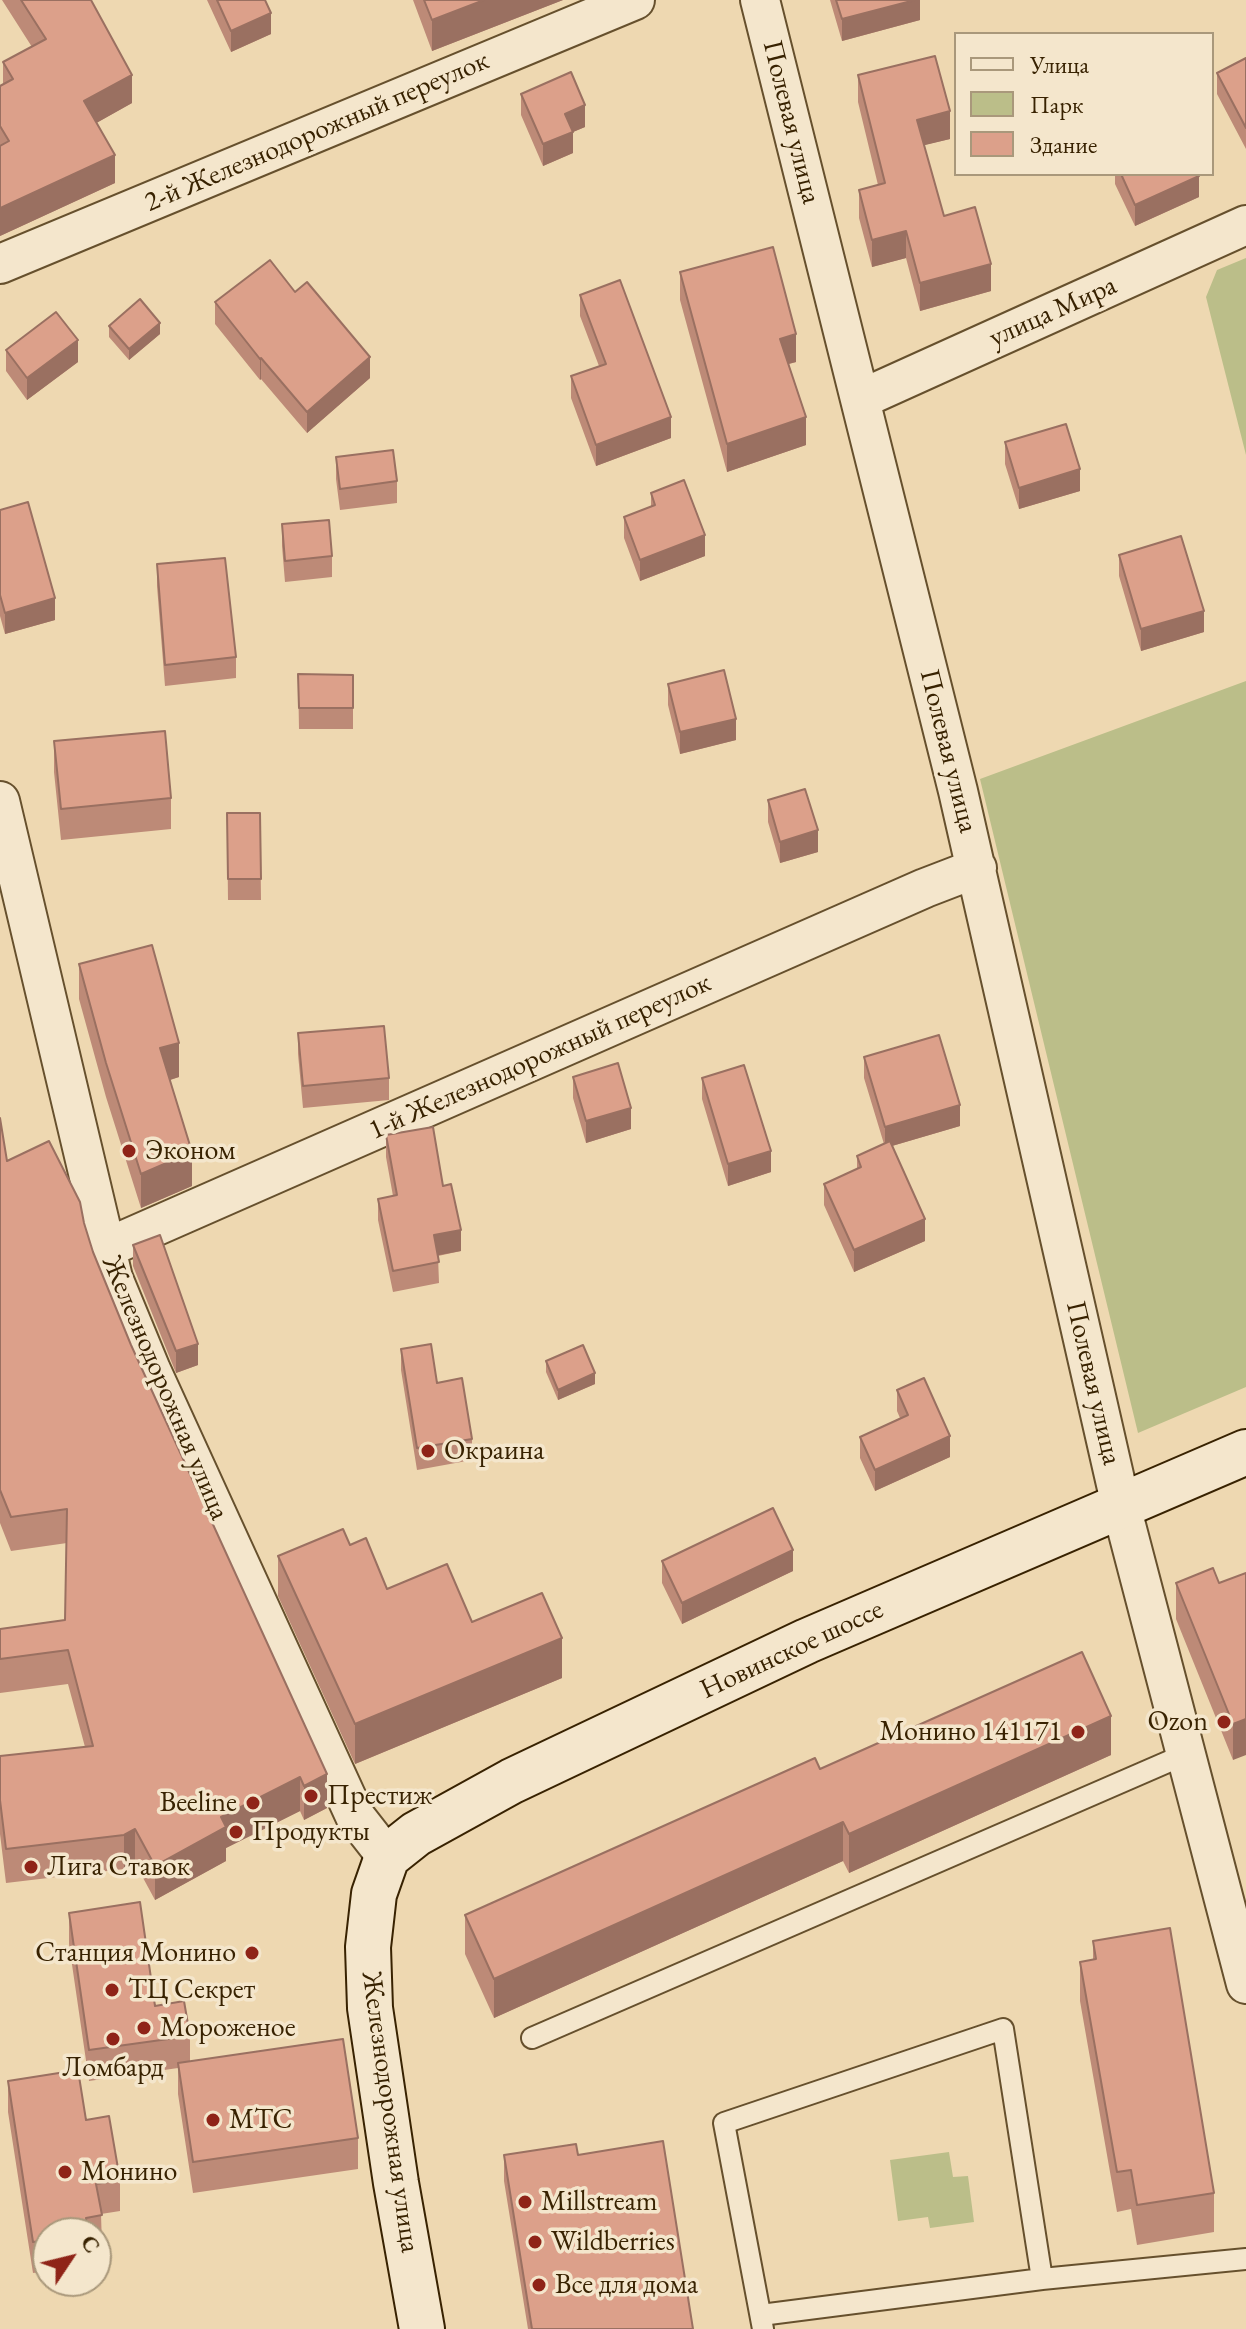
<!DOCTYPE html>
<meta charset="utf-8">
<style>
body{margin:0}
#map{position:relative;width:1246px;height:2329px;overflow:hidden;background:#eed8b1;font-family:"EB Garamond",serif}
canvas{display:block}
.legend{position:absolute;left:954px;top:32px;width:260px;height:144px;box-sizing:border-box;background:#f4e6cc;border:2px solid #a9987b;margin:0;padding:10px 14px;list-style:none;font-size:24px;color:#382201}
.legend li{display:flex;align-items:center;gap:16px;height:40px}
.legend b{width:40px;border:2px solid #a9987b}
.north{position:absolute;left:32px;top:2217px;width:80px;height:80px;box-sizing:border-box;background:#f4e6cc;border:2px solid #a9987b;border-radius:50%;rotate:55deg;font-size:22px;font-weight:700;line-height:32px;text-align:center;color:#382201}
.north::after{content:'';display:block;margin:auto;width:28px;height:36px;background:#8f2418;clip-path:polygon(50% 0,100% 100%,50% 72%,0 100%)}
</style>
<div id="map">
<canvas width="1246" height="2329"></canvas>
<ul class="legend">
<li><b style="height:10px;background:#f4e6cc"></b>Улица</li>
<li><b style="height:22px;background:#bbbe89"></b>Парк</li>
<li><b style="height:22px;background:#dca08a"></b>Здание</li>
</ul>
<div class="north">С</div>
</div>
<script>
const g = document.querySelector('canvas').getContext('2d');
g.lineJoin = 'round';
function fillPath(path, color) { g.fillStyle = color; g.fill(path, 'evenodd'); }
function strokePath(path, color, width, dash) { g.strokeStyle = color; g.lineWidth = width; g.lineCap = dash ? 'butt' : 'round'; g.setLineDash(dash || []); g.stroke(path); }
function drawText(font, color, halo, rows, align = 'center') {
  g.font = font + ' "EB Garamond",serif'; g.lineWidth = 7; g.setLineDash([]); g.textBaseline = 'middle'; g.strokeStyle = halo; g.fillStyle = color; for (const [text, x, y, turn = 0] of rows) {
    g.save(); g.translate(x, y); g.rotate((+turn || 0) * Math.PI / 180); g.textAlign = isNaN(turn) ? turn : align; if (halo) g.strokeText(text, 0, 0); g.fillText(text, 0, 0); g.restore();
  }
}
const green = new Path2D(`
 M1246,258V455L1206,297L1217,270Z
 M1246,681V1387L1138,1433L980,779Z
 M949,2152L953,2177L968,2176L974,2222L930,2228L928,2217L898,2221L890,2160Z`);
const service = new Path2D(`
 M532,2038L1186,1754
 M761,2315L1042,2279L1246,2259
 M763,2329L724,2123L1003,2029L1042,2279`);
const minor = new Path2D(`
 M760,0L958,791L1121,1506L1246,1984
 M0,264L635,0
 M861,399L1246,225
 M0,801L113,1278L151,1370L355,1816L387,1857
 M104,1249L925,888L977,868`);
const secondary = new Path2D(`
 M422,2329L396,2183L370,2008L368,1947L374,1894L387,1857L416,1834L512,1781L807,1641L1246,1452`);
const wall = new Path2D(`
 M2,0H91L132,103L96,123L115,183L0,236V86L3,85V62L32,47Z
 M207,0H265L271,34L231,52Z
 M413,0H563L432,51Z
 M830,0H920V20L842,41Z
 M1246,58V149L1217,94V73Z
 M858,75L950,139L924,145L944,216L991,291L920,311L906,258L872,267L859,218V190L878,185L858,102Z
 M521,94L585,127L573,132V153L543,166L521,115Z
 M1115,174H1199V197L1135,226L1115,184Z
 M680,272L796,362L789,364L806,445L727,472L680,300Z
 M295,292L370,378L307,433L261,379L260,380L215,324V302Z
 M580,295L671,438L596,466L571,398V376L599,366L580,316Z
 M109,326L160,334L129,360L109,337Z
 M6,350L78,362L27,400L6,371Z
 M1005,442L1080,491L1019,509L1005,464Z
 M336,457L397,481V503L340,510L336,479Z
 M651,493L705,556L640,581L624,538V517L651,507Z
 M0,510L55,620L5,634L0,616Z
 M282,524L332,556V577L285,582L282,546Z
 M1119,555L1204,632L1141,651L1119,576Z
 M157,564L236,657V678L165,686L157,586Z
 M298,674L353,675V729H299Z
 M668,684L736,740L680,754L668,705Z
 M54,741L171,798V829L61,840L54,772Z
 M768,800L818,852L780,863L768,822Z
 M227,813H260L261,900H228Z
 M79,964L179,1077L170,1080L192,1186L141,1208L106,1097L79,999Z
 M298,1033L389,1078V1100L303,1108L298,1054Z
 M864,1057L960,1126L892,1146L925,1241L854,1272L824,1205V1184L857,1170V1156L884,1144L864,1078Z
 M573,1077L631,1129L586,1143L573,1098Z
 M702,1078L771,1172L728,1186L702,1099Z
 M0,1118L7,1161L84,1223L93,1252L131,1345L327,1808L304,1820L300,1811L226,1848V1861L155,1900L135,1863L124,1869L6,1883L0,1834V1756L85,1747L68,1684L0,1693V1629L65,1620L67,1543L11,1551L0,1523Z
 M386,1135L443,1186L461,1251L438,1256L439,1283L393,1292L378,1220V1199L393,1196L386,1157Z
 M133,1245L198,1365L176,1373L133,1266Z
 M401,1349L437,1383L472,1439V1460L417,1470L401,1370Z
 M546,1361L595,1384L558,1400L546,1372Z
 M897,1390L950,1457L875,1491L860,1458V1437L900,1418L897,1411Z
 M350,1545L387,1589L472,1622L562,1678L355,1764L278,1596V1556Z
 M662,1561L793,1571L682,1624L662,1583Z
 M1246,1573L1233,1760L1176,1619V1583H1219Z
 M1111,1755L849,1873L843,1861L494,2018L465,1954V1915L820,1769Z
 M69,1913L155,2006L190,2036V2062L358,2138V2169L193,2193L178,2094V2068L89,2081L69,1944Z
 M1093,1941L1214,2193V2232L1137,2245L1131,2209L1117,2212L1080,2001V1962L1093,1960Z
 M8,2081L86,2120L120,2180V2211L101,2214L102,2246L96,2247V2233H48V2271L33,2273L8,2112Z
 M504,2155H578L693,2329H528L504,2181Z`);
const shadedWall = new Path2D(`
 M484,0H563L432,51V20Z
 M915,0H920V20L842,41V19Z
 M271,13V34L231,52V31Z
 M132,75V103L84,130V101Z
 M585,105V127L573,132V153L543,166V144L565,114Z
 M950,111V139L917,147V120Z
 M115,155V183L0,236V208Z
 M1199,176V197L1135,226V205Z
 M906,231V258L872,267V240Z
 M991,264V291L920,311V283Z
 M160,323V334L129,360V349Z
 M796,334V362L780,366V339Z
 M78,340V362L27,400V378Z
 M370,357V378L307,433V412Z
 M261,358V379L260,380V359Z
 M671,417V438L596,466V445Z
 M806,417V445L727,472V444Z
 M1080,469V491L1019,509V488Z
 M705,535V556L640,581V560Z
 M55,598V620L5,634V613Z
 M1204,611V632L1141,651V629Z
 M736,719V740L680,754V732Z
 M818,830V852L780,863V842Z
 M179,1043V1077L160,1083V1048Z
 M960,1105V1126L885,1148V1127Z
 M631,1108V1129L586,1143V1121Z
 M771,1151V1172L728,1186V1164Z
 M192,1152V1186L141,1208V1174Z
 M925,1219V1241L854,1272V1250Z
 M461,1230V1251L434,1256V1235Z
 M198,1344V1365L176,1373V1351Z
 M595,1373V1384L558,1400V1390Z
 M950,1436V1457L875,1491V1470Z
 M793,1550V1571L682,1624V1603Z
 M562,1638V1678L355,1764V1724Z
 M1111,1716V1755L849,1873V1834Z
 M1246,1719V1755L1233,1760V1724Z
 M327,1774V1808L304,1820V1786Z
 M300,1777V1811L226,1848V1861L155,1900V1866L221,1817Z
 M843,1822V1861L494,2018V1979Z
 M135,1829V1863L124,1869V1835Z`);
const building = new Path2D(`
 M21,0H91L132,75L84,101L115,155L0,208V146L9,141L0,126V86L13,79L3,62L46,39Z
 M217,0H265L271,13L231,31Z
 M424,0H484L432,20Z
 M836,0H915L842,19Z
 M935,56L950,111L917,120L944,216L975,207L991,264L920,283L906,231L872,240L859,190L885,183L858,75Z
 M1246,58V128L1217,73Z
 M571,72L585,105L565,114L573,132L543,144L521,94Z
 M1121,174H1199V176L1135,205Z
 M773,247L796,334L780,339L806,417L727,444L680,272Z
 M270,260L295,292L307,282L370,357L307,412L261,358L260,359L215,302Z
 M620,280L671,417L596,445L571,376L606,364L580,295Z
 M140,299L160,323L129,349L109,326Z
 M56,312L78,340L27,378L6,350Z
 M1066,424L1080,469L1019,488L1005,442Z
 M393,450L397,481L340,489L336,457Z
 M684,480L705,535L640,560L624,517L655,505L651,493Z
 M28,502L55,598L5,613L0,595V510Z
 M329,520L332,556L285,561L282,524Z
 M1181,536L1204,611L1141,629L1119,555Z
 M225,558L236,657L165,665L157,564Z
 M724,670L736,719L680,732L668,684Z
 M298,674L353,675V708H299Z
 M165,731L171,798L61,809L54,741Z
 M805,789L818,830L780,842L768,800Z
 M227,813H260L261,879H228Z
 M152,945L179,1043L160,1048L192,1152L141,1174L106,1063L79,964Z
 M384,1026L389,1078L303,1086L298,1033Z
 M939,1035L960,1105L885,1127L864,1057Z
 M618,1063L631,1108L586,1121L573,1077Z
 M744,1065L771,1151L728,1164L702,1078Z
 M0,1118L7,1161L49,1141L80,1202L84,1223L93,1252L131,1345L327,1774L304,1786L300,1777L221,1817L226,1827L155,1866L135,1829L124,1835L6,1849L0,1800V1756L93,1746L68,1650L0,1659V1629L65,1620L67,1509L11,1517L0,1490Z
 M433,1127L443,1186L451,1184L461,1230L434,1235L439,1262L393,1271L378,1199L397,1195L386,1135Z
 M890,1141L925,1219L854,1250L824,1184L861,1167L857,1156Z
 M160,1235L198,1344L176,1351L133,1245Z
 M431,1344L437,1383L462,1378L472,1439L417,1448L401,1349Z
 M583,1345L595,1373L558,1390L546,1361Z
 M924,1378L950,1436L875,1470L860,1437L908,1415L897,1390Z
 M773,1508L793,1550L682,1603L662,1561Z
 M343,1529L350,1545L366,1538L387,1589L447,1564L472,1622L542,1593L562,1638L355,1724L278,1556Z
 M1213,1568L1219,1583L1246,1573V1719L1233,1724L1176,1583Z
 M1082,1652L1111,1716L849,1834L843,1822L494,1979L465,1915L815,1758L820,1769Z
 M140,1902L155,2006L184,2001L190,2036L89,2050L69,1913Z
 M1170,1928L1214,2193L1137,2205L1131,2170L1117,2172L1080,1962L1096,1959L1093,1941Z
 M343,2039L358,2138L193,2162L178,2063Z
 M78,2070L86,2120L109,2116L120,2180L96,2184L102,2215L86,2218L88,2233H48V2240L33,2242L8,2081Z
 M663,2141L693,2329H532L504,2155L576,2144L578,2155Z`);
const markers = [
 [129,1151,8,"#8f2418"],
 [428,1451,8,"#8f2418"],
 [1224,1722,8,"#8f2418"],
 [1078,1732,8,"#8f2418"],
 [311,1796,8,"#8f2418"],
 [253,1803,8,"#8f2418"],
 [236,1832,8,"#8f2418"],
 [31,1867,8,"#8f2418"],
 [252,1953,8,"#8f2418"],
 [112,1990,8,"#8f2418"],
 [144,2028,8,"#8f2418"],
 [113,2039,8,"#8f2418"],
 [213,2120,8,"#8f2418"],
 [65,2172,8,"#8f2418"],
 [525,2202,8,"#8f2418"],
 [535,2242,8,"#8f2418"],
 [539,2285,8,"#8f2418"]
];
const streetNames = [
 ["Полевая улица",791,122,76],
 ["2-й Железнодорожный переулок",317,132,-23],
 ["улица Мира",1053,312,-24],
 ["Полевая улица",948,751,76],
 ["1-й Железнодорожный переулок",540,1057,-24],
 ["Полевая улица",1093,1383,77],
 ["Железнодорожная улица",165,1388,67],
 ["Новинское шоссе",792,1650,-25],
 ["Железнодорожная улица",390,2112,82]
];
const poiNames = [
 ["Эконом",145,1151],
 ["Окраина",444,1451],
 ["Ozon",1208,1722,"right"],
 ["Монино 141171",1062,1732,"right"],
 ["Престиж",327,1796],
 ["Beeline",237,1803,"right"],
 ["Продукты",252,1832],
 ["Лига Ставок",47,1867],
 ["Станция Монино",236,1953,"right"],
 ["ТЦ Секрет",128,1990],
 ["Мороженое",160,2028],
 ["Ломбард",113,2068,"center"],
 ["МТС",229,2120],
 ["Монино",81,2172],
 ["Millstream",541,2202],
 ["Wildberries",551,2242],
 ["Все для дома",555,2285]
];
fillPath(green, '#bbbe89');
strokePath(service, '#66502d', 24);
strokePath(minor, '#66502d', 42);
strokePath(secondary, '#382201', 48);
strokePath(service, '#f4e6cc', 20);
strokePath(minor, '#f4e6cc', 38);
strokePath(secondary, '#f4e6cc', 44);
fillPath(wall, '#bd8a77');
fillPath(shadedWall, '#9a7061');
fillPath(building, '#dca08a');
strokePath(building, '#9a7061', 2);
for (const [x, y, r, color] of markers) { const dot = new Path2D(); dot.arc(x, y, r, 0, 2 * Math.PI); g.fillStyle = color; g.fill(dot); strokePath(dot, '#f4e6cc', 3); }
drawText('28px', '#382201', '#f4e6cc', streetNames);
drawText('28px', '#382201', '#f4e6cc', poiNames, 'left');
</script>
